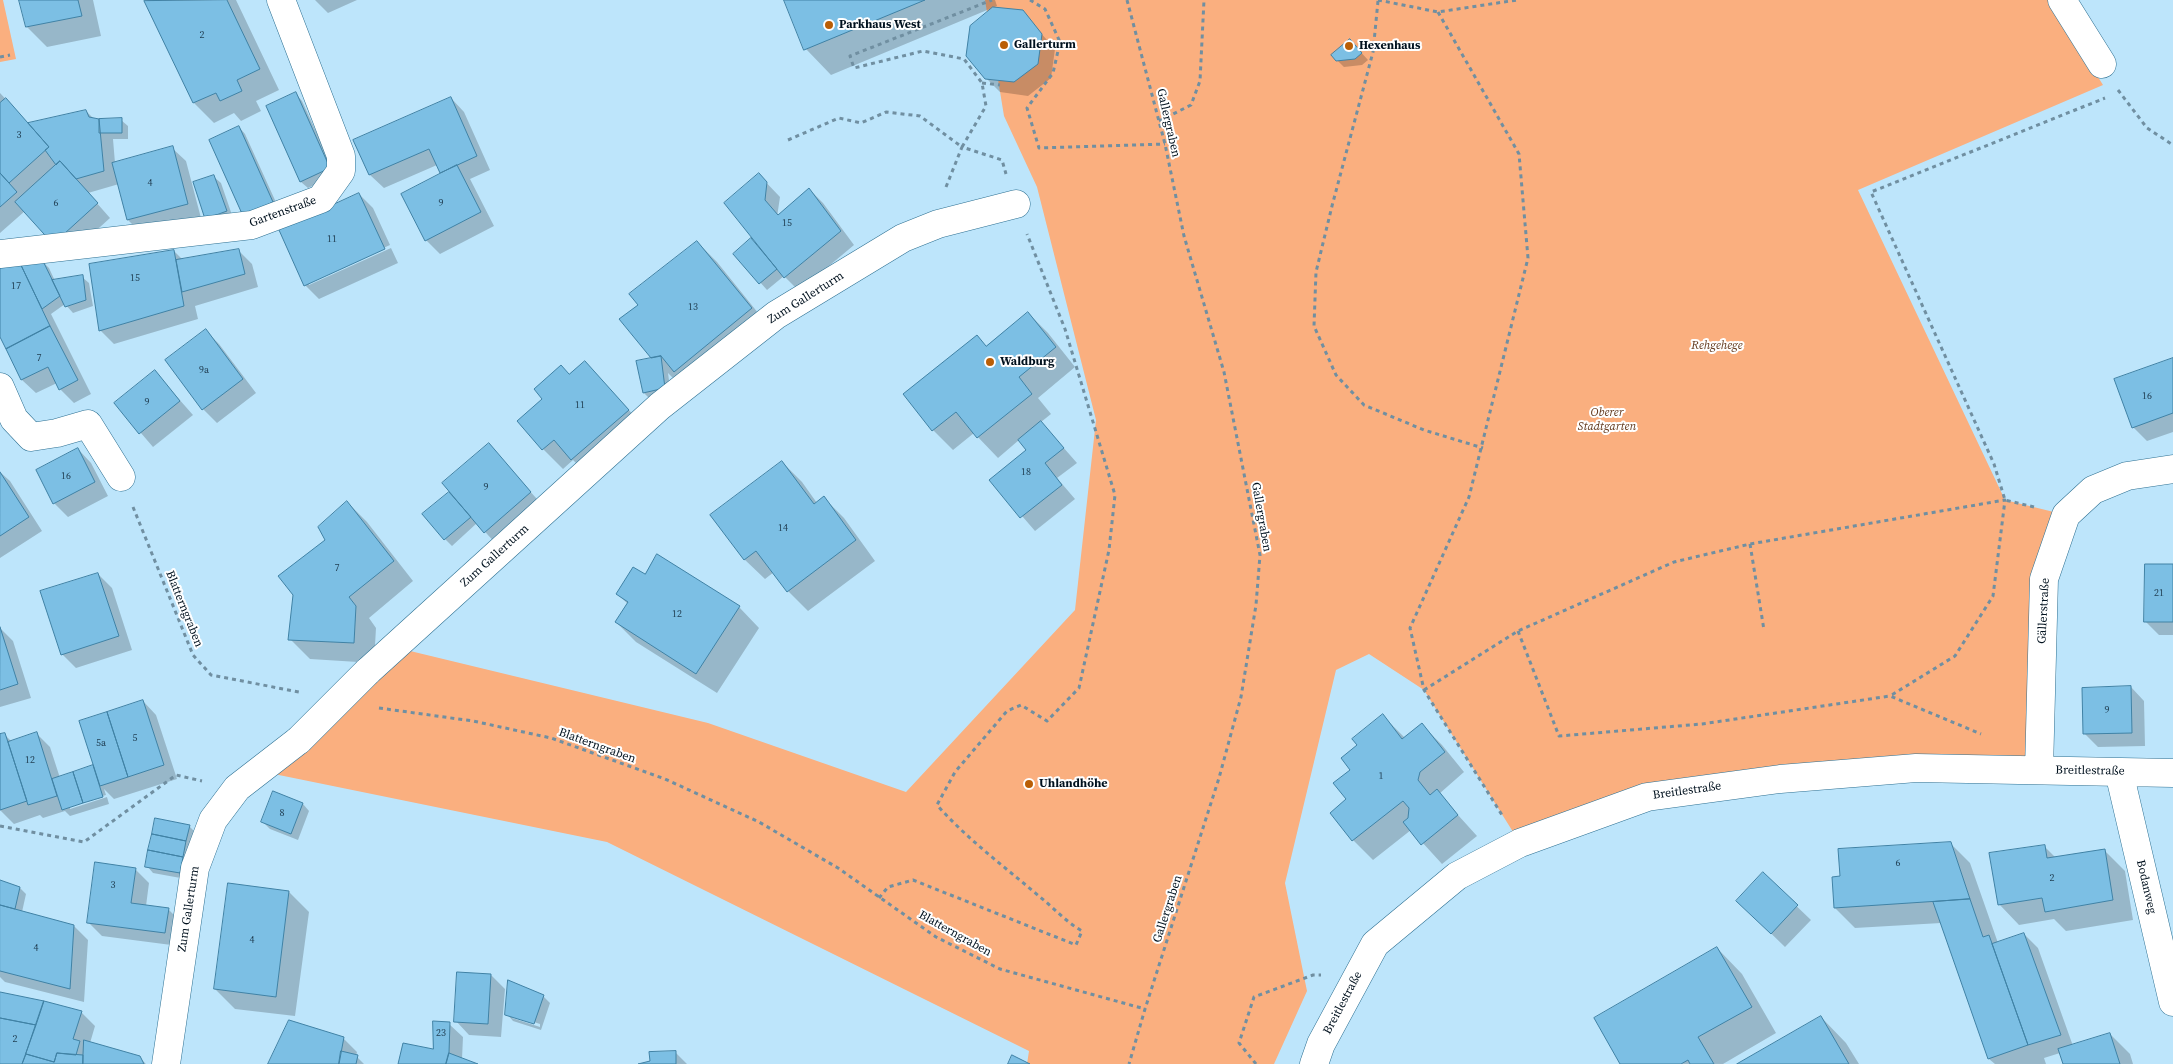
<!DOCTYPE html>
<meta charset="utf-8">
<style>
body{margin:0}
canvas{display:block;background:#bde5fb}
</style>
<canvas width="2173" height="1064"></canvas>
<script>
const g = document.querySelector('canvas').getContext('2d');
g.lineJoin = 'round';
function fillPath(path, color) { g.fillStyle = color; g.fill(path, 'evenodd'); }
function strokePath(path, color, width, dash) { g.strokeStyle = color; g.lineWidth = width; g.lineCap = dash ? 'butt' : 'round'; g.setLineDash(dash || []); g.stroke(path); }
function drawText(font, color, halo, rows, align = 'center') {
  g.font = font + ' "Source Serif 4",serif'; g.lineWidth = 4; g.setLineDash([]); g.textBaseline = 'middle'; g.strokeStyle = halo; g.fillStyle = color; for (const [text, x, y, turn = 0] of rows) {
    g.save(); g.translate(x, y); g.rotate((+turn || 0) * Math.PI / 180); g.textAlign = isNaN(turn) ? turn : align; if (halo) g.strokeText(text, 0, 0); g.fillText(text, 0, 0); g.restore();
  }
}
const green = new Path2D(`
 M0,0H3L16,59L0,62Z
 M985,0H2050L2103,85L1858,190L2005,500L2066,515L2044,579L2039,770L1647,797L1520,843L1424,690L1369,654L1336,670L1285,883L1307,991L1274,1064H1027L1029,1051L607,842L274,774L406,650L708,723L906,792L1075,610L1096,420L1037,187L1004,116Z`);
const shadow = new Path2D(`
 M21,0H93L101,36L47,47L27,27Z
 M148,0H236L279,90L256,101L261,111L241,121L234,113L214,123L194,103L145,1Z
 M315,0H357L328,13Z
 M786,0H995L997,6L992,8L1022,12L1055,49L1051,78L1028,96L1000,92L986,78L992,8L831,75L806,49Z
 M1357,48L1368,60L1362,65L1344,67L1337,60Z
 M0,93L29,124L86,111L94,119L121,120L128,126V139H113L115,163L172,148L186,161L201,218L142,234L128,220L119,184L88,193L110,218L67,257L25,211L0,233Z
 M296,94L302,101L336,175L308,188L301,182L267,106Z
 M451,98L464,112L490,170L470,179L494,226L440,254L426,240L442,174L437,165L384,188L370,175L355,141Z
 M239,127L245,134L279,209L251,222Z
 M759,175L780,197L777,217L809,189L823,203L854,245L799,291L784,276L767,290L735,254L760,246Z
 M214,177L221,183L233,218L213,225Z
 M359,194L373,208L390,245L309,282V285L391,248L398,263L319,299L305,285Z
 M697,242L717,262L771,329L680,376L673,378L668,373L671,395L650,399L644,393L654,359L620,319L640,305Z
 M238,250L252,264L258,287L195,306L198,319L114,344L100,330L174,251L183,260Z
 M42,261L49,268L55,281L82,277L89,283L93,306L73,313L65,304L51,314L91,394L74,403L60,389L57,383L36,393L22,380L0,334L19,262Z
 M1028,313L1048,333L1075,367L1038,398L1051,414L1041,422L1077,463L1057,478L1075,499L1035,531L991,480L1028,450L1019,440L998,458L974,433L953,450L933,430L904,395L987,347Z
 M206,331L219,344L256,393L217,423L203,409Z
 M2173,359V432L2147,441L2133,427Z
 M585,362L648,431L592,479L573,460L563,469L543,449L570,376Z
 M155,372L193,415L153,447L116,404Z
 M489,445L544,507L498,546L477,523L452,546L445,539L454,499Z
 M78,449L91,463L108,496L68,517L54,503Z
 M782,462L802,482L817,503L824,498L844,518L875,561L808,611L788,591L774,572L765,579L744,559Z
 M0,472L10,481L42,531L0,558Z
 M347,502L367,522L413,581L369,618L376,628L374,663L310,659L290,639L327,540Z
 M2173,565V635H2159L2145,621Z
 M98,574L112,588L132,650L76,668L62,654Z
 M645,576L739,607L759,628L717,693L636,642L616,622L628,604L617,594Z
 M0,628L13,641L31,698L0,707Z
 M2131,687L2144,701L2145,746L2098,747L2084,733Z
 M143,701L156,715L177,779L114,799L104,789L106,795L70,806V809L107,797L109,804L70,816L65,811L43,818L40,815L14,824L0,810V736L4,734L12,742L36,733L50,747L60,778L94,766Z
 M1383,716L1405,738L1422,725L1442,745L1464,772L1439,794L1477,836L1442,864L1411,830L1373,860L1353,840L1332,813L1348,800L1352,770L1359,745Z
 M274,793L303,804L309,811L298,840L270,829L263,822Z
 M189,826L196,833L186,879L153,873L147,866Z
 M1950,843L1970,863L1998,943L2024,934L2038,948L2073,1046L2110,1034L2130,1054L2133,1064H2064L2060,1053L2044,1058L2046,1064H1995L1989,1059L1941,923L1855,928L1835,908Z
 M2044,846L2056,858L2105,851L2125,871L2133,920L2066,931L2054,919L2019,925L1999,904Z
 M135,869L149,883L146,906L168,909L182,923L179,946L102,936L89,923Z
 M1763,874L1811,920L1785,947L1751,914Z
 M0,882L20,888L26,894L22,912L74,926L88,940L84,1002L5,982L0,977Z
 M229,885L289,892L309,912L295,1016L235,1009L215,989Z
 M1717,948L1742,974L1776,1033L1723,1064H1622Z
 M491,975L505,989L501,1037L469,1035L456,1021Z
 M0,994L81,1012L95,1026L90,1043L139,1057L146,1064H0Z
 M543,996L550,1003L541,1030L513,1021L507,1014ZM512,1015L540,1024V1027L512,1018Z
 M1821,1017L1846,1043L1859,1064H1739Z
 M449,1024L463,1037L462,1059L475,1064H399L434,1050Z
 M343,1038L357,1052L356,1056L364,1064H270Z
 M675,1052L687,1064H644Z`);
const building = new Path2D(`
 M19,0H78L82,16L26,27Z
 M227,0L260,69L237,80L242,91L220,101L216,93L193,103L144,1Z
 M784,0H925L804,50Z
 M993,7L1023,10L1042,34L1038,64L1014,82L985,79L966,56L970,26Z
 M1350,39L1362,53L1355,59L1336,61L1331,55Z
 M296,92L330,168L300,182L266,106Z
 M451,97L477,156L440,173L429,149L369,175L353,140Z
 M6,98L49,147L9,183L0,173V103Z
 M86,110L89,117L99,119L104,171L76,179L60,161L56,165L45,150L49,147L28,123Z
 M122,118V133H99V119Z
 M239,126L273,202L243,216L209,140Z
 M173,146L188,204L127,220L112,163Z
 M60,161L98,203L53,244L15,202Z
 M457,165L481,212L425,241L401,194Z
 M0,173L17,192L0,207Z
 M759,173L767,182L765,200L778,215L809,188L841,231L784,278L724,203Z
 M214,175L227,211L205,219L193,182Z
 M359,193L385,249L304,286L279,230Z
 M751,238L777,269L759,284L733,254Z
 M697,241L752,308L674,372L661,356L651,358L619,319L638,305L629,294Z
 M239,249L245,274L182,292L176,260Z
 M174,250L184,306L99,331L89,264Z
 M42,259L60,296L42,309L19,261Z
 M19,261L50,326L6,349L0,337V263Z
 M83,275L86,300L65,307L52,280Z
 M1028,312L1056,347L1019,377L1032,394L977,438L956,412L932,431L903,394L977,335L986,346Z
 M50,326L78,380L59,390L48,367L21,380L6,349Z
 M206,329L243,379L202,410L165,360Z
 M661,356L665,388L643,393L636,361Z
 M2173,358V413L2132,428L2114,379Z
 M585,361L629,410L571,460L554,440L542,450L517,421L542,399L534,389L561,365L569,374Z
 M155,370L180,401L139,434L114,403Z
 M1041,421L1064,448L1045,463L1062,485L1020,518L989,480L1026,450L1018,440Z
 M489,443L531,492L484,533L442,483Z
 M78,448L95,482L53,504L36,470Z
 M782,461L814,504L824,496L856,540L787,592L756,551L744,560L710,515Z
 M0,472L29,517L0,536Z
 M449,492L471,517L444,540L422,514Z
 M347,501L394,561L349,597L356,606L354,643L288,640L293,595L278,576L325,540L318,527Z
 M657,554L740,606L696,674L615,622L628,602L616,594L633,567L645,574Z
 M2145,564H2173V622H2144Z
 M98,573L119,636L61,655L40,591Z
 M0,627L18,684L0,690Z
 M2131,686L2132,733L2083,734L2082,688Z
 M143,700L164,765L128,777L107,712Z
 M107,712L128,777L100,786L79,721Z
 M1383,714L1402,739L1422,723L1445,752L1420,772L1418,780L1430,795L1437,789L1458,815L1421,845L1403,822L1408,818L1409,808L1403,801L1352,841L1330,813L1346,799L1333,783L1350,770L1341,758L1357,745L1352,739Z
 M37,732L57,796L28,805L8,742Z
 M5,733L27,801L0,810V734Z
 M93,765L103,797L83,803L73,772Z
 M73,772L83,803L62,810L52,779Z
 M273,791L303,803L291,834L261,822Z
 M155,818L190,825L186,841L152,834Z
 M152,834L186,841L183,857L148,850Z
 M1951,842L1970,899L1834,908L1832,877L1840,876L1838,849Z
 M2045,845L2047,858L2105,849L2113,900L2045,912L2042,898L1998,905L1989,853Z
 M148,850L183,857L180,873L145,867Z
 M95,862L136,868L131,903L169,908L165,933L87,923Z
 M1763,872L1798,905L1771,934L1736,901Z
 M0,880L20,887L15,909L0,905Z
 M228,883L289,891L276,997L214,989Z
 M1970,899L1983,937L1989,935L2028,1045L1988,1059L1933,902Z
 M0,905L74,925L70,989L0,971Z
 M2024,933L2061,1035L2028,1045L1992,944Z
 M1717,947L1752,1007L1698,1037L1714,1064H1690L1688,1060L1681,1064H1620L1594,1018Z
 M457,972L491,974L488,1024L454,1022Z
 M508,980L544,995L534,1024L505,1015Z
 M0,992L44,1001L36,1025L0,1018Z
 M44,1001L82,1011L73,1039L80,1041L76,1055L57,1053L54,1062L26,1054Z
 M1821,1016L1849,1064H1737Z
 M0,1018L36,1025L22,1064H0Z
 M289,1020L344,1037L339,1064H268Z
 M433,1021L450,1022L449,1053L446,1064H398L403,1043L433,1049Z
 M2110,1033L2120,1064H2063L2058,1049Z
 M84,1040L140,1056L144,1064H83Z
 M341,1051L358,1055L356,1064H339Z
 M676,1051V1064H638L650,1061L649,1052Z
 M57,1053L83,1055V1064H22L26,1054L54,1062Z
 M449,1053L478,1064H446Z
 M1012,1055L1030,1064H1008Z`);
const path = new Path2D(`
 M1030,0L1045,9L1060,42L1053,73L1027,108L1039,148L1165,144
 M1127,0L1165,144L1184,236L1224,372L1260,555L1256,605L1241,697L1219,778L1145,1009L1129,1064
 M1378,0L1438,12L1517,0
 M1378,1L1373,52L1332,206L1316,272L1314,326L1336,375L1364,405L1424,430L1483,448
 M1438,12L1519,154L1528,258L1469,497L1410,628L1424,690L1502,815
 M0,57L10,55
 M982,83L1000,85
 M2118,90L2147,128L2173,145
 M1159,121L1191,105L1200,81L1204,0
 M788,140L839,118L861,123L886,112L920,116L962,147L986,106L982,83L964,59L923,51L854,68L850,56L992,0
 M946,187L962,147L1002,160L1006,174
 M133,507L193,655L211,675L299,692
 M2034,507L2005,500L1994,464L1871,192L2105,98
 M1750,544L1764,630
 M1518,631L1559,736L1702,724L1890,696L1981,734
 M1424,690L1518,631L1674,562L1750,544L2005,500L1993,596L1955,656L1890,696
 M379,708L473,721L551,738L665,779L759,822L838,868L936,937L1000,969L1145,1009
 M0,826L84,842L176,775L202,781
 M879,898L888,887L913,880L1076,945L1082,931C1066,922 1054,908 1040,897C1005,867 968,840 937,805L955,772L1007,711L1021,705L1047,721L1079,688L1109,550L1115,495L1065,329L1027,234
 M1256,1064L1239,1043L1254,997L1313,975H1321`);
const minor = new Path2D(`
 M2062,0L2102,64
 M0,254L252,225L321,199L341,171V156L281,0
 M0,387L14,419L31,437L57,433L88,424L121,477
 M367,672L660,406L776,315L903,238L938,224L1016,204
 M2039,770L2044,579L2066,515L2093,490L2127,476L2173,469
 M2119,772L2173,1002
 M166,1064L195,868L213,820L237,788L299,740
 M1314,1064L1321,1044L1375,944L1457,876L1520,843L1647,797L1780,779L1916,768L2173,773`);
const minorBridge = new Path2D(`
 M299,740L367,672`);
const markers = [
 [829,25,5,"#ba5e05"],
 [1004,45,5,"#ba5e05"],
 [1349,46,5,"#ba5e05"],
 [990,362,5,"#ba5e05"],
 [1029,784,5,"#ba5e05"]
];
const numberNames = [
 ["2",202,35],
 ["3",19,135],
 ["4",150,183],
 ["6",56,203],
 ["9",441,203],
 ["15",787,223],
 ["11",332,239],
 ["15",135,278],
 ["17",16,286],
 ["13",693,307],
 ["7",39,358],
 ["9a",204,370],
 ["16",2147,396],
 ["9",147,402],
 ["11",580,405],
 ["18",1026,472],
 ["16",66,476],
 ["9",486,487],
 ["14",783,528],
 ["7",337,568],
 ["21",2159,593],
 ["12",677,614],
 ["9",2107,710],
 ["5",135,738],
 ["5a",101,743],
 ["12",30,760],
 ["1",1381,776],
 ["8",282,813],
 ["6",1898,863],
 ["2",2052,878],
 ["3",113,885],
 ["4",252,940],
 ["4",36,948],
 ["23",441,1033],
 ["2",15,1039]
];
const poiNames = [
 ["Parkhaus West",839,25],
 ["Gallerturm",1014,45],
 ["Hexenhaus",1359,46],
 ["Waldburg",1000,362],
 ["Uhlandhöhe",1039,784]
];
const streetNames = [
 ["Gallergraben",1168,123,77],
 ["Gartenstraße",283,212,-20],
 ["Zum Gallerturm",806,298,-32],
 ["Gallergraben",1261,517,80],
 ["Zum Gallerturm",495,556,-42],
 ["Blatterngraben",184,609,68],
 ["Gällerstraße",2044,611,-87],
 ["Blatterngraben",597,746,20],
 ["Breitlestraße",2090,771,1],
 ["Breitlestraße",1687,791,-8],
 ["Bodanweg",2146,887,77],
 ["Zum Gallerturm",189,909,-81],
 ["Gallergraben",1168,909,-72],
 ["Blatterngraben",955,934,29],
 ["Breitlestraße",1343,1003,-62]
];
const parkNames = [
 ["Rehgehege",1717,346],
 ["Oberer",1607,413],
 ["Stadtgarten",1607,427]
];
fillPath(green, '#faaf7f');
fillPath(shadow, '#0003');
fillPath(building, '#7cbfe4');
strokePath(building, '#4082a5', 1);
strokePath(minor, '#2d7092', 29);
strokePath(path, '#708fa1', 3, [4, 4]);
strokePath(minor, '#fff', 28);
strokePath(minorBridge, '#2d7092', 29, []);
strokePath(minorBridge, '#fff', 28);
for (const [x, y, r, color] of markers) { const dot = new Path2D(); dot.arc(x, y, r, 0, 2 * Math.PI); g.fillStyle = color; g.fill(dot); strokePath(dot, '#fff', 2); }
drawText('10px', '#1f3c50', null, numberNames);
drawText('bold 12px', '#00111e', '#fff', poiNames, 'left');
drawText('12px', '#00111e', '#fff', streetNames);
drawText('italic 12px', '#62391d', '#fff', parkNames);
</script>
